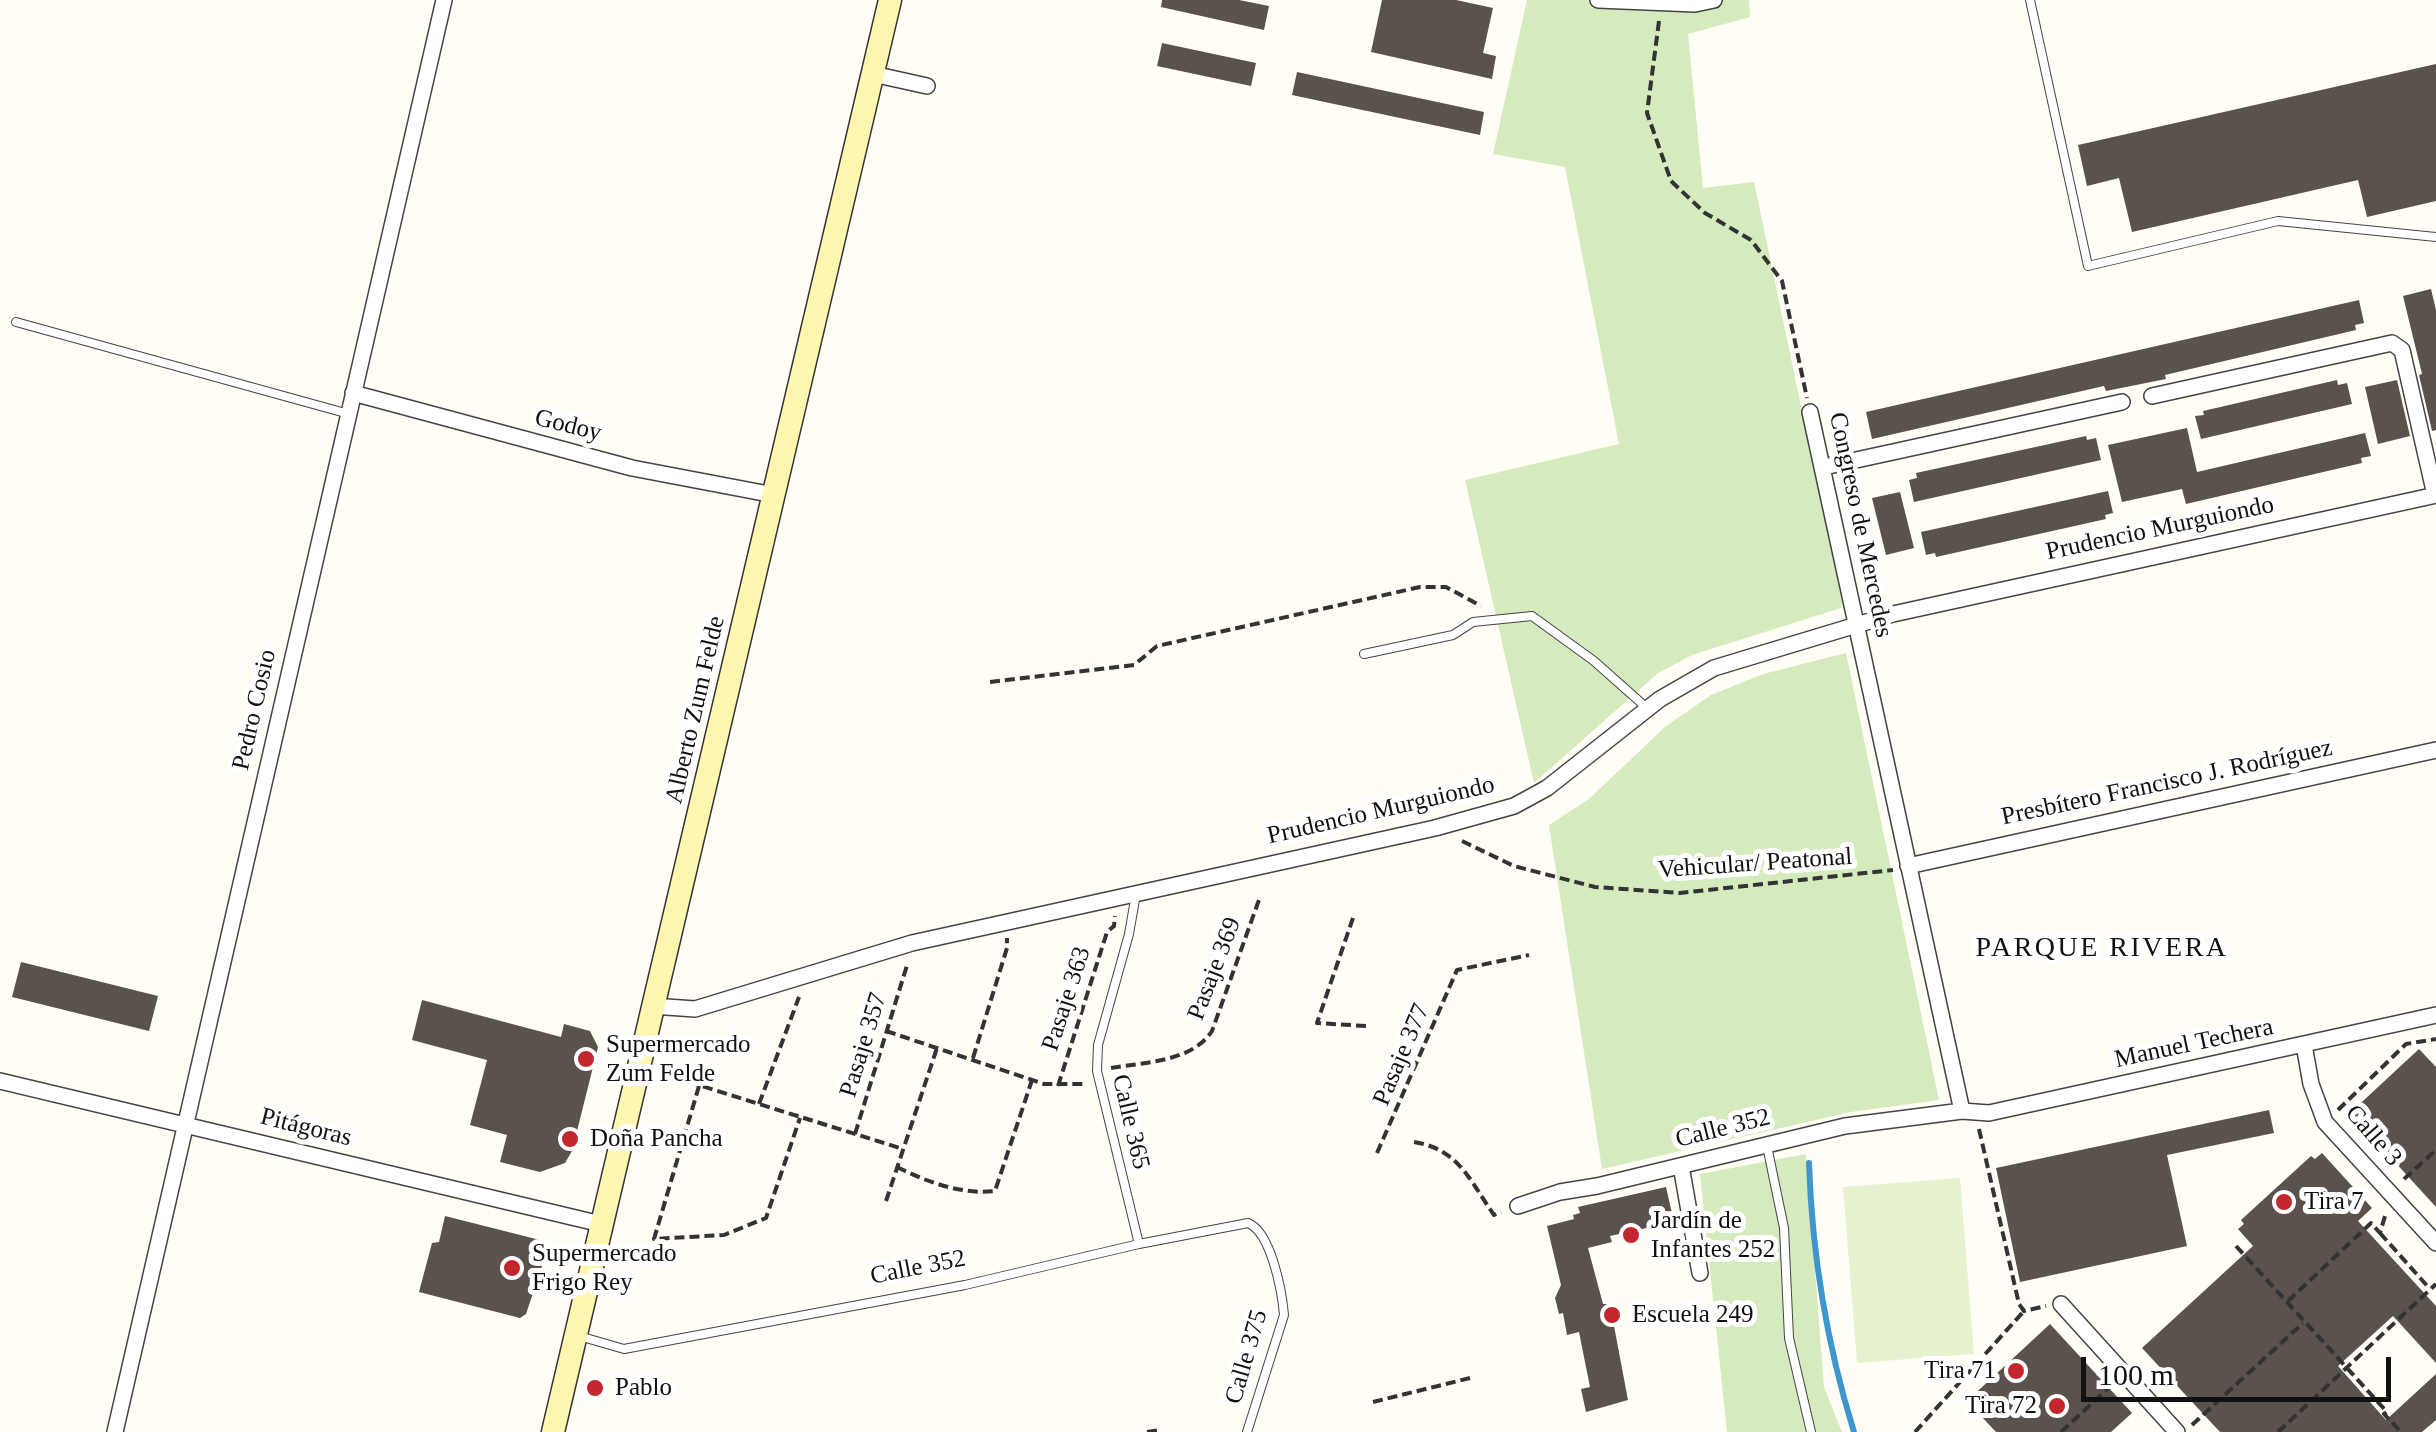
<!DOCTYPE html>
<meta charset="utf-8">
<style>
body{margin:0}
#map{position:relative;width:2436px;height:1432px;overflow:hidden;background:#fffdf5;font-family:"Times New Roman",serif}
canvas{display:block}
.scale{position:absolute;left:2081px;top:1357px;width:310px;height:45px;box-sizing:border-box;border:5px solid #111;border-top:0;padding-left:12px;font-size:30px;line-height:35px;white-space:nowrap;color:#111;-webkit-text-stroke:8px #fff;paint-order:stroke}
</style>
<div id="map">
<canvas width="2436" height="1432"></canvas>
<div class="scale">100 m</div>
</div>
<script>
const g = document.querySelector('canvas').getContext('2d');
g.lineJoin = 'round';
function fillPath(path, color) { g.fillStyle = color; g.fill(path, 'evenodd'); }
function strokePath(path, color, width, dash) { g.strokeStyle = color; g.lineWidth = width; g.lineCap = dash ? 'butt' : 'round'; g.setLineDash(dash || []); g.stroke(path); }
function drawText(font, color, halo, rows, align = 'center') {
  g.font = font + ' "Times New Roman",serif'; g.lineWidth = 10; g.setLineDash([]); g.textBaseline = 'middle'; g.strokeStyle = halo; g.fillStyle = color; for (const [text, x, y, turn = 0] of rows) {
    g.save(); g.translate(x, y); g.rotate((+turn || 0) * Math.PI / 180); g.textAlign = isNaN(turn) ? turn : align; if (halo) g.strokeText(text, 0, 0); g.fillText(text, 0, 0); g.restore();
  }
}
const green = new Path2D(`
 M1527,0H1749L1750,17L1688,34L1703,188L1754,182L1842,602L1841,608L1692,655L1658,673L1534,783L1465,480L1619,444L1565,167L1493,154Z
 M1846,653L1939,1100L1851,1112L1602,1169L1549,825L1589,799L1666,726L1711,695L1763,674Z
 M1806,1154L1824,1387L1842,1432H1727L1700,1174Z`);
const pitch = new Path2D(`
 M1960,1178L1974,1354L1857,1363L1843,1187Z`);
const stream = new Path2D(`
 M1809,1163C1812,1254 1827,1345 1854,1432`);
const building = new Path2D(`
 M1162,0H1239L1269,6L1264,30L1161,7Z
 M1382,0H1456L1493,8L1483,53L1496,56L1492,79L1371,52Z
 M1162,43L1256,63L1251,86L1157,66Z
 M2436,64V201L2367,217L2358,180L2132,232L2119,178L2087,186L2078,145Z
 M1297,72L1484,112L1480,135L1292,95Z
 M2431,289L2436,310V430L2432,431L2419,375L2422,374L2403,296Z
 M2359,300L2364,323L2355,325L2356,330L2165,375L2166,379L2106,391L2104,386L1872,439L1866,412Z
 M2337,380L2338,385L2347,383L2352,404L2201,439L2195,416L2204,415L2203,411Z
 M2397,380L2410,436L2378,444L2365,387Z
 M2187,428L2197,472L2365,433L2371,456L2361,458L2362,463L2186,504L2182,489L2122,502L2108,445Z
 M2086,436L2087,440L2096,438L2101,460L1914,502L1909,480L1917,478L1916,473Z
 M2108,491L2113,513L2105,515L2106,519L1936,557L1935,553L1926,555L1921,532Z
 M1900,492L1914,548L1886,555L1872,498Z
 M21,962L158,996L149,1031L12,997Z
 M422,1000L561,1037L564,1024L590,1031L598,1047L572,1151L565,1163L540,1172L500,1162L507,1135L470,1125L487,1060L412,1040Z
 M2419,1049L2436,1067V1207L2350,1113Z
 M2269,1110L2274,1133L2167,1155L2187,1246L2020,1282L1996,1168Z
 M2322,1153L2372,1208L2358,1221L2436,1306V1363L2393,1316L2338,1366L2386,1420L2436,1374V1420L2422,1432H2220L2142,1348L2253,1246L2238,1229L2244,1224L2241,1220L2311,1156L2315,1159Z
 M1666,1187L1674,1222L1610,1236L1612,1242L1588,1248L1603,1304H1607L1611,1310L1628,1400L1586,1412L1581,1389L1590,1387L1579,1332L1567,1335L1563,1313L1559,1314L1555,1298L1561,1285L1547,1226L1574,1219L1573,1215L1580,1213L1578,1207Z
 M445,1216L540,1240L545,1257L526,1314L520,1318L419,1292L432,1243L439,1242Z
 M2050,1324L2132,1413L2111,1432H1996L1967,1401Z`);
const path = new Path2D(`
 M1659,21L1647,113L1671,181L1705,213L1751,240L1782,281L1807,398
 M990,682L1134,665L1157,646L1420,587H1446L1481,606
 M1462,841L1514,866L1595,887L1680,893L1893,870
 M1353,918L1317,1023L1366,1026
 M886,1031L1044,1084H1085
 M973,1058L1007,948V938
 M1111,1068C1145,1062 1192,1062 1212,1031L1260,897
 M660,1073L903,1149
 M699,1086L654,1239L724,1235L766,1218L800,1118
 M1058,1086L1107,932L1114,926L1115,916
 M759,1104L799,997
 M2338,1110L2406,1044L2436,1039
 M1979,1129L2019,1304L2024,1311L2046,1306
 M855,1134L908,962
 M1414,1142C1459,1149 1470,1181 1494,1215L1501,1212
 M1377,1153L1457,970L1529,955
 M897,1167C927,1182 962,1195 995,1191L1032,1080
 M2404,1179L2436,1150
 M886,1201L937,1048
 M2380,1233L2430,1289
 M2236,1246L2387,1412L2384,1414L2401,1432
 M2288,1301L2371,1223L2380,1233L2385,1216
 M1373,1402L1470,1378
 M2192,1425L2303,1323
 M1147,1432L1159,1430
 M1915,1432L2024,1311
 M2061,1432L2112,1385
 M2278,1432L2436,1284`);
const lane = new Path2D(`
 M2030,0L2088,266L2278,221L2436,237
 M16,322L349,414
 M1364,654L1453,635L1473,622L1532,616L1594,661L1648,709
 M1136,894L1129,934L1098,1045L1097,1071L1139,1244
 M1767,1146L1784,1228L1789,1338L1811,1432
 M579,1336L624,1349L965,1285L1139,1244L1248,1223C1271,1232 1282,1291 1284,1315L1247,1432`);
const street = new Path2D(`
 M1598,0L1695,4L1714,0
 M873,74L927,86
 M353,393L632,468L774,495
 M2152,396L2392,343L2402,350L2435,495
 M1810,412L1962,1111
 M1824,467L2122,402
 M1908,866L2436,750
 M652,1006L695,1009L912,943L1435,828L1514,806L1547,788L1660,699L1714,668L1893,614L2436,495
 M2304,1045L2311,1084L2325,1122L2436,1243
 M0,1081L601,1224
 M1681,1166L1700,1273
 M1518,1206L1560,1192L1597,1186L1845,1126L1962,1111L1989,1113L2436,1015
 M2061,1304L2177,1432
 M115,1432L444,0`);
const secondary = new Path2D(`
 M553,1432L890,0`);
const markers = [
 [586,1059,10,"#c4262e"],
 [570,1139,10,"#c4262e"],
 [2284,1202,10,"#c4262e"],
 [1631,1235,10,"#c4262e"],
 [512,1268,10,"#c4262e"],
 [1612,1315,10,"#c4262e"],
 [2016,1371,10,"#c4262e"],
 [595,1388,10,"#c4262e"],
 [2057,1406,10,"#c4262e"]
];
const streetNames = [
 ["Godoy",568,426,14],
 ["Congreso de Mercedes",1860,525,78],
 ["Prudencio Murguiondo",2160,529,-12],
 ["Pedro Cosio",255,710,-77],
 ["Alberto Zum Felde",696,710,-77],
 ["Presbítero Francisco J. Rodríguez",2167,783,-12],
 ["Prudencio Murguiondo",1381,811,-13],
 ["Vehicular/ Peatonal",1755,864,-4],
 ["Pasaje 369",1215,969,-69],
 ["Pasaje 363",1067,999,-72],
 ["Manuel Techera",2194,1044,-12],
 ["Pasaje 357",864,1045,-73],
 ["Pasaje 377",1402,1055,-67],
 ["Calle 365",1130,1122,77],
 ["Pitágoras",306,1128,14],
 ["Calle 352",1723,1129,-14],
 ["Calle 3",2373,1136,49],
 ["Calle 352",918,1268,-11],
 ["Calle 375",1247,1357,-74]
];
const poiNames = [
 ["Supermercado",606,1045],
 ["Zum Felde",606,1074],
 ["Doña Pancha",590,1139],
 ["Tira 7",2304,1202],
 ["Jardín de",1651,1221],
 ["Infantes 252",1651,1250],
 ["Supermercado",532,1254],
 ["Frigo Rey",532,1283],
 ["Escuela 249",1632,1315],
 ["Tira 71",1996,1371,"right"],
 ["Pablo",615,1388],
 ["Tira 72",2037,1406,"right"]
];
const neighbourhoodNames = [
 ["PARQUE RIVERA",2102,949]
];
fillPath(green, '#d5ebbd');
fillPath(pitch, '#e6f2cf');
strokePath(stream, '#3f96cf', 6);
fillPath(building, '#5a524d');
strokePath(lane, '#444', 10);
strokePath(street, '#444', 18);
strokePath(secondary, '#333', 25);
strokePath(path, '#333', 4, [10, 5]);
strokePath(lane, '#fff', 8);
strokePath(street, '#fff', 15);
strokePath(secondary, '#fff6b0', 22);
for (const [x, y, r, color] of markers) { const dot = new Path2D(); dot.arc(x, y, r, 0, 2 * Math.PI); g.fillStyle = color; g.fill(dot); strokePath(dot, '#fff', 4); }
drawText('25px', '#111', '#fff', streetNames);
drawText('25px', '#111', '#fff', poiNames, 'left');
g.letterSpacing = '2.5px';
drawText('28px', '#111', '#fff', neighbourhoodNames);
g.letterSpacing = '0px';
</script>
